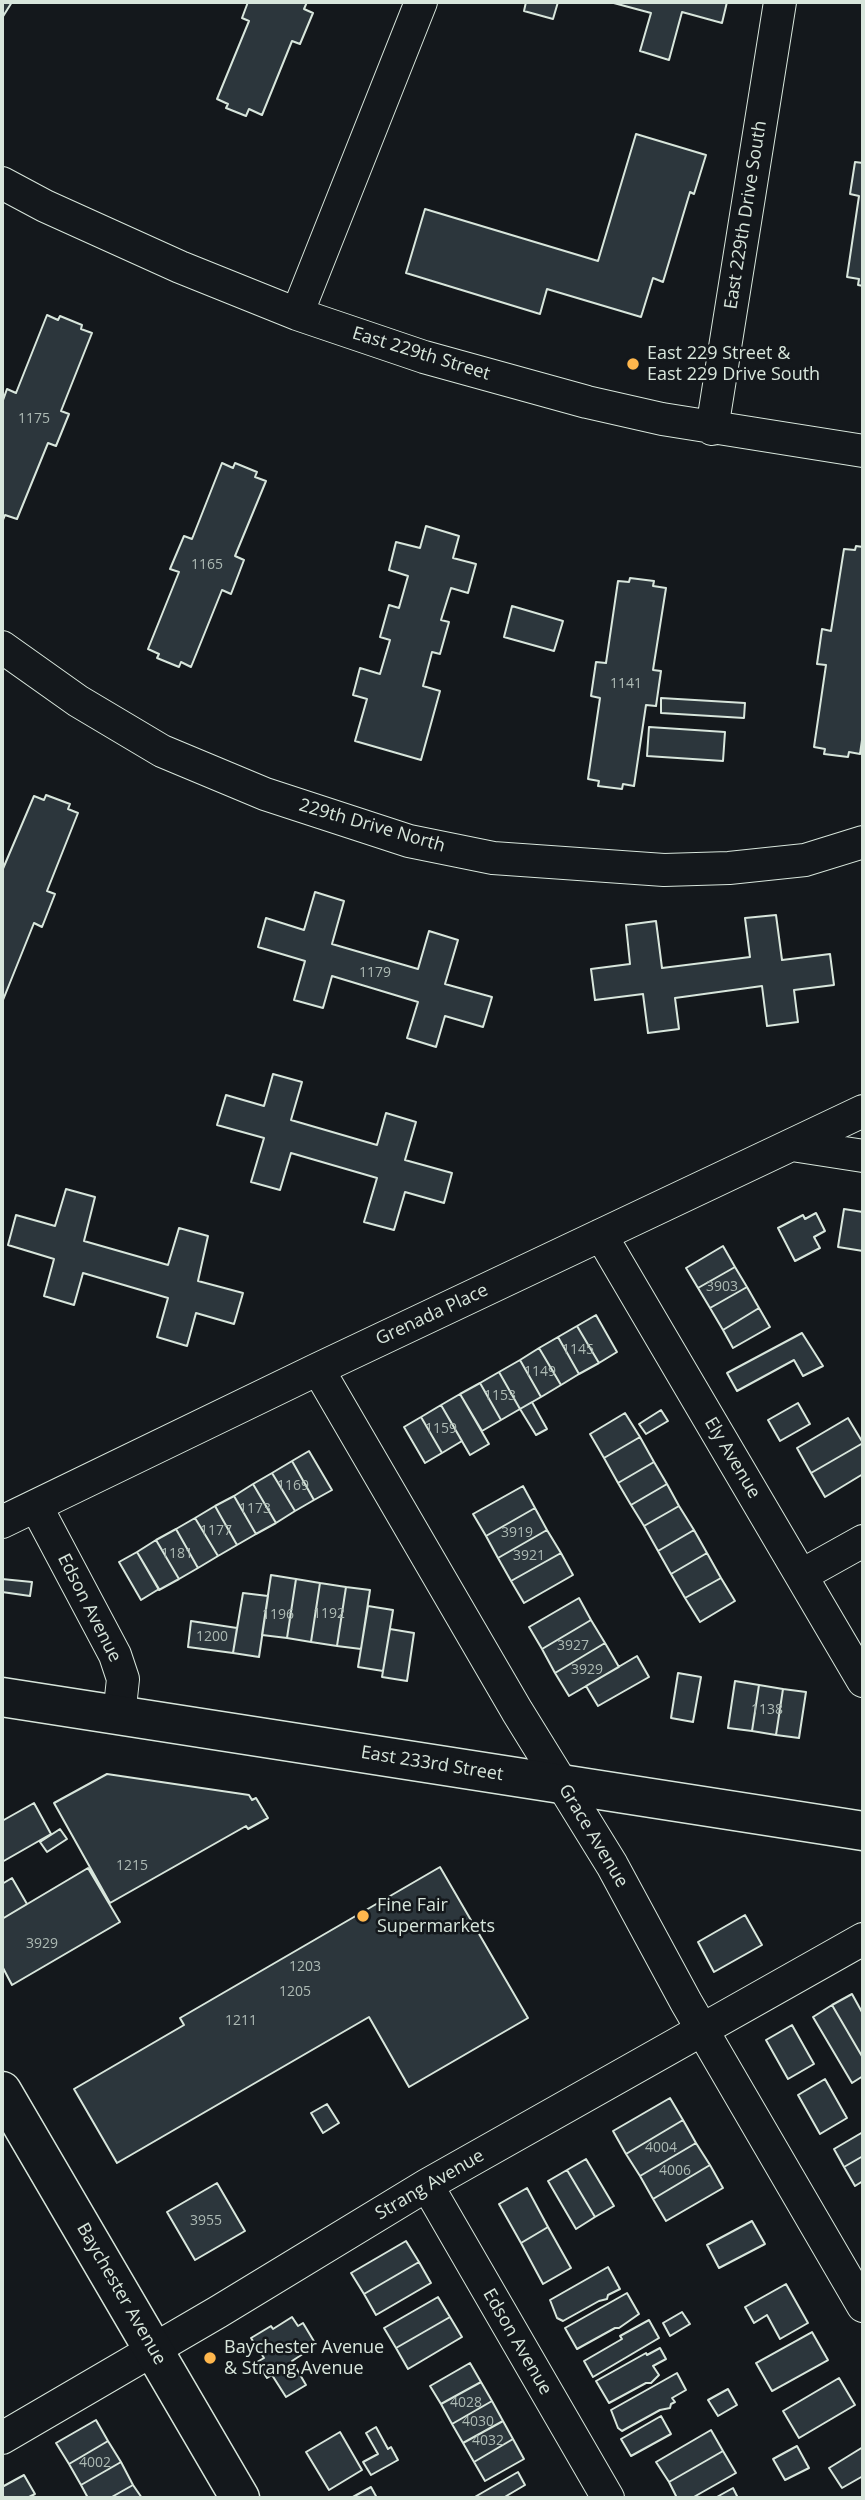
<!DOCTYPE html>
<style>
body{margin:0}
#map{position:relative;width:865px;height:2500px;overflow:hidden;background:#14181c;font-family:"Open Sans",sans-serif}
canvas{display:block}
.frame{position:absolute;inset:0;border:4px solid #d8e6dc;pointer-events:none}
</style>
<div id="map">
<canvas width="865" height="2500"></canvas>
<div class="frame"></div>
</div>
<script>
const ctx = document.querySelector('canvas').getContext('2d');
ctx.lineJoin = 'round';
function fillPath(path, color) { ctx.fillStyle = color; ctx.fill(path, 'evenodd'); }
function stroke(path, color, width, dash) { ctx.strokeStyle = color; ctx.lineWidth = width; ctx.lineCap = dash ? 'butt' : 'round'; ctx.setLineDash(dash || []); ctx.stroke(path); }
function drawText(font, color, halo, rows, align = 'center') {
  ctx.font = font + ' "Open Sans",sans-serif'; ctx.lineWidth = 5; ctx.setLineDash([]); ctx.textBaseline = 'middle'; ctx.strokeStyle = halo; ctx.fillStyle = color; for (const [text, x, y, turn = 0] of rows) {
    ctx.save(); ctx.translate(x, y); ctx.rotate((+turn || 0) * Math.PI / 180); ctx.textAlign = isNaN(turn) ? turn : align; if (halo) ctx.strokeText(text, 0, 0); ctx.fillText(text, 0, 0); ctx.restore();
  }
}
const building = new Path2D(`
 M2 2H12L2 18Z
 M248 2H307L304 9 313 13 300 44 292 41 262 115 249 109 246 116 226 108 228 104 217 99 249 21 242 18Z
 M526 2H558L553 19 524 11Z
 M610 2H727L722 23 682 12 669 60 640 51 651 13Z
 M636 134 706 155 694 194 690 192 663 282 653 278 641 317 547 289 540 314 406 273 425 209 598 261Z
 M855 162 863 163V286L858 285 859 279 847 277 859 196 850 194Z
 M47 315 58 320 60 316 82 325 81 329 92 333 61 411 69 414 56 446 48 443 17 519 5 515 3 520 2 403 7 389 16 393Z
 M222 463 233 468 235 463 257 472 255 477 266 481 235 556 244 560 231 594 222 590 191 667 181 662 179 667 157 658 159 654 148 649 179 572 170 569 184 536 192 539Z
 M426 526 459 536 453 558 476 564 468 593 451 588 441 620 449 622 440 654 432 652 423 686 440 691 421 760 355 741 367 699 353 695 360 668 380 674 390 640 380 637 389 605 399 608 408 576 389 570 396 542 420 548Z
 M856 546 863 547V733L860 754 849 752 848 757 824 754 825 749 814 747 826 665 817 664 822 629 831 631 844 549 855 550Z
 M630 578 654 581 653 586 666 588 653 670 661 671 656 706 646 705 634 786 623 784 622 789 598 786 599 781 588 779 600 698 591 696 596 662 606 663 618 581 629 582Z
 M512 606 563 621 554 651 504 637Z
 M661 698 745 703 744 718 661 713Z
 M649 727 725 732 723 761 647 756Z
 M46 795 70 804 68 809 78 813 47 891 55 894 42 927 34 923 3 1000 2 871 34 796 44 800Z
 M315 892 344 901 332 944 418 969 429 931 458 940 445 984 492 997 483 1027 445 1016 436 1047 407 1038 418 1002 332 976 323 1008 294 1000 305 961 258 947 266 918 304 930Z
 M776 915 782 960 830 954 834 985 794 990 798 1022 767 1026 762 986 675 998 679 1029 648 1033 643 994 595 1000 591 969 630 964 626 925 656 921 662 968 750 957 745 918Z
 M273 1074 302 1082 291 1120 377 1145 386 1113 416 1122 405 1160 452 1173 444 1203 405 1192 394 1230 364 1222 377 1178 291 1153 280 1190 251 1182 264 1138 217 1125 226 1095 264 1106Z
 M66 1189 95 1197 84 1241 168 1265 179 1228 208 1236 198 1281 243 1293 234 1324 196 1313 187 1346 157 1337 168 1298 83 1273 74 1305 44 1296 54 1259 8 1245 16 1215 55 1226Z
 M844 1209 863 1212V1251L838 1247Z
 M816 1213 825 1231 814 1237 820 1248 795 1261 778 1228 803 1215 805 1219Z
 M723 1246 735 1267 698 1288 686 1268Z
 M735 1267 747 1287 710 1308 698 1288Z
 M747 1287 759 1308 723 1330 710 1308Z
 M759 1308 770 1327 733 1348 723 1330Z
 M596 1315 617 1352 599 1363 577 1326Z
 M577 1326 599 1363 579 1374 558 1337Z
 M802 1333 823 1366 803 1376 794 1360 737 1391 727 1373Z
 M558 1337 579 1374 561 1385 539 1348Z
 M539 1348 561 1385 541 1397 520 1360Z
 M520 1360 541 1397 520 1409 499 1372Z
 M499 1372 520 1409 501 1420 480 1383Z
 M480 1383 501 1420 482 1431 460 1394Z
 M460 1394 489 1444 470 1455 441 1405Z
 M532 1402 547 1429 536 1435 520 1409Z
 M798 1403 810 1424 780 1441 768 1420Z
 M441 1405 462 1441 442 1453 421 1417Z
 M661 1410 668 1421 646 1434 639 1424Z
 M625 1413 640 1437 604 1458 590 1434Z
 M421 1417 442 1453 425 1463 404 1427Z
 M848 1418 863 1443 811 1473 797 1448Z
 M640 1437 654 1462 618 1483 604 1458Z
 M863 1443V1474L825 1497 811 1473Z
 M309 1451 332 1490 314 1500 292 1461Z
 M292 1461 314 1500 295 1511 272 1473Z
 M654 1462 667 1484 631 1505 618 1483Z
 M272 1473 295 1511 276 1523 253 1484Z
 M253 1484 276 1523 256 1534 234 1496Z
 M667 1484 679 1506 644 1526 631 1505Z
 M523 1486 535 1508 486 1536 473 1514Z
 M234 1496 256 1534 237 1545 215 1506Z
 M215 1506 237 1545 218 1556 195 1518Z
 M679 1506 694 1530 658 1551 644 1526Z
 M535 1508 547 1530 498 1558 486 1536Z
 M195 1518 218 1556 198 1568 176 1529Z
 M176 1529 198 1568 179 1579 156 1540Z
 M547 1530 561 1553 511 1581 498 1558Z
 M694 1530 707 1553 671 1574 658 1551Z
 M156 1540 179 1579 159 1590 137 1552Z
 M137 1552 159 1589 141 1600 119 1562Z
 M561 1553 573 1575 524 1603 511 1581Z
 M707 1553 721 1578 685 1598 671 1574Z
 M271 1575 296 1579 287 1638 262 1635Z
 M721 1578 735 1601 700 1622 685 1598Z
 M2 1579 32 1582 30 1596 2 1592Z
 M296 1579 320 1583 311 1642 287 1638Z
 M320 1583 346 1587 337 1646 311 1642Z
 M346 1587 370 1590 361 1649 337 1646Z
 M243 1593 268 1596 259 1657 233 1653Z
 M579 1598 591 1620 542 1649 529 1627Z
 M368 1606 393 1610 383 1671 358 1667Z
 M591 1620 605 1643 555 1673 542 1649Z
 M191 1621 237 1628 233 1653 188 1647Z
 M390 1629 414 1633 407 1681 382 1677Z
 M605 1643 619 1667 569 1696 555 1673Z
 M637 1656 649 1677 598 1706 586 1686Z
 M678 1673 701 1677 693 1722 671 1718Z
 M735 1681 759 1685 752 1731 728 1728Z
 M759 1685 783 1689 776 1735 752 1731Z
 M783 1689 806 1692 799 1738 776 1735Z
 M107 1774 249 1795 252 1800 256 1798 268 1818 248 1829 246 1826 110 1903 54 1803Z
 M34 1803 51 1834 2 1862V1821Z
 M60 1829 67 1839 47 1852 40 1842Z
 M440 1867 528 2018 409 2087 369 2017 117 2163 74 2089 184 2025 180 2018Z
 M88 1868 120 1922 12 1985 2 1966V1919Z
 M12 1878 27 1904 2 1919V1884Z
 M745 1915 762 1945 714 1972 698 1942Z
 M852 1994 863 2014V2058L832 2005Z
 M832 2005 863 2058V2076L852 2083 813 2017Z
 M792 2025 814 2064 788 2079 766 2040Z
 M825 2079 847 2118 820 2134 798 2095Z
 M670 2098 683 2120 626 2154 613 2131Z
 M327 2104 339 2123 323 2133 311 2113Z
 M683 2120 696 2143 640 2176 626 2154Z
 M863 2132V2156L844 2167 834 2149Z
 M696 2143 710 2165 653 2199 640 2176Z
 M863 2156V2181L855 2186 844 2167Z
 M586 2159 614 2206 595 2217 567 2170Z
 M710 2165 723 2188 666 2221 653 2199Z
 M567 2170 595 2217 576 2229 548 2181Z
 M217 2183 245 2231 195 2260 167 2212Z
 M527 2188 548 2227 521 2243 499 2204Z
 M752 2221 765 2244 719 2268 707 2245Z
 M548 2227 571 2268 543 2284 521 2243Z
 M406 2241 419 2262 364 2294 351 2273Z
 M419 2262 431 2283 376 2315 364 2294Z
 M608 2267 620 2289 608 2295 607 2299 599 2301 563 2321 557 2318 550 2300Z
 M786 2284 808 2323 780 2339 767 2315 754 2323 745 2307Z
 M627 2293 639 2314 619 2328H615L577 2349 565 2328Z
 M438 2297 450 2317 396 2348 384 2328Z
 M682 2312 690 2324 670 2336 663 2323Z
 M292 2317 298 2326 303 2323 315 2343 308 2347 309 2350 292 2361 306 2385 286 2397 272 2375 267 2378 257 2362 264 2358 251 2338 271 2326 273 2329Z
 M450 2317 462 2337 408 2369 396 2348Z
 M649 2320 659 2338 593 2377 584 2361 622 2339 620 2336Z
 M812 2332 828 2360 772 2391 756 2363Z
 M660 2348 666 2359 653 2366 659 2375 651 2383H646L609 2403 596 2381 646 2353 647 2355Z
 M470 2363 481 2382 441 2404 430 2386Z
 M677 2373 686 2390 672 2398 675 2402 671 2404 670 2408 660 2410 622 2431 618 2428 611 2410Z
 M839 2378 855 2405 799 2438 783 2411Z
 M481 2382 492 2401 452 2424 441 2404Z
 M728 2389 737 2405 718 2416 708 2400Z
 M492 2401 503 2421 463 2443 452 2424Z
 M661 2416 671 2434 631 2456 621 2439Z
 M96 2420 108 2441 69 2464 56 2443Z
 M503 2421 513 2439 474 2462 463 2443Z
 M376 2427 388 2449 391 2447 398 2460 371 2475 363 2462 378 2454 366 2433Z
 M711 2430 723 2451 669 2482 656 2462Z
 M340 2432 362 2470 329 2490 306 2452Z
 M513 2439 524 2459 485 2481 474 2462Z
 M108 2441 121 2462 81 2485 69 2464Z
 M797 2446 809 2468 785 2480 773 2459Z
 M863 2447V2476L842 2488 829 2468Z
 M723 2451 736 2473 692 2498H677L669 2482Z
 M121 2462 133 2485 110 2498H88L81 2485Z
 M518 2472 525 2485 503 2498H473Z
 M24 2475 35 2494 27 2498H2V2487Z
 M133 2485 142 2498H110Z
 M371 2487 377 2498H351Z
 M733 2488 738 2498H715Z`);
fillPath(building, '#2c363c');
stroke(building, '#d8e6dc', 2);
const minor = new Path2D(`
 M2 183 45 206 180 267 297 314 424 357 587 402 662 419 863 451
 M297 314 421 2
 M712 429 780 2
 M2 647 78 701 162 751 265 794 409 841 493 858 664 870 729 868 805 860 863 842
 M792 1145 863 1156
 M601 1235 863 1681
 M318 1369 517 1711 612 1865 686 2002 863 2306
 M36 1506 115 1655 123 1679 119 1716
 M2 1522 318 1369 863 1111
 M802 1575 863 1541
 M427 2185 608 2498
 M2 2438 218 2312 427 2185 863 1939`);
const major = new Path2D(`
 M2 1697 863 1831
 M2 2091 240 2498`);
stroke(minor, '#d8e6dc', 34);
stroke(major, '#d8e6dc', 41);
stroke(minor, '#14181c', 32);
stroke(major, '#14181c', 38);
for (const [x, y, r, color] of [
 [633,364,7,"#ffb74d"],
 [363,1916,7,"#ffb74d"],
 [210,2358,7,"#ffb74d"]
]) { const dot = new Path2D(); dot.arc(x, y, r, 0, 2 * Math.PI); ctx.fillStyle = color; ctx.fill(dot); stroke(dot, '#14181c', 2.5); }
drawText('14px', '#adbab4', null, [
 ["1175",34,419],
 ["1165",207,565],
 ["1141",626,684],
 ["1179",375,973],
 ["3903",722,1287],
 ["1145",578,1350],
 ["1149",540,1372],
 ["1153",500,1396],
 ["1159",441,1429],
 ["1169",293,1486],
 ["1173",255,1509],
 ["1177",216,1531],
 ["3919",517,1533],
 ["1181",177,1554],
 ["3921",529,1556],
 ["1192",329,1614],
 ["1196",278,1615],
 ["1200",212,1637],
 ["3927",573,1646],
 ["3929",587,1670],
 ["1138",767,1710],
 ["1215",132,1866],
 ["3929",42,1944],
 ["1203",305,1967],
 ["1205",295,1992],
 ["1211",241,2021],
 ["4004",661,2148],
 ["4006",675,2171],
 ["3955",206,2221],
 ["4028",466,2403],
 ["4030",478,2422],
 ["4032",488,2441],
 ["4002",95,2463]
]);
drawText('18px', '#d8e6dc', '#14181c', [
 ["East 229th Drive South",746,215,-81],
 ["East 229th Street",421,354,17],
 ["229th Drive North",372,826,16],
 ["Grenada Place",432,1315,-25],
 ["Ely Avenue",732,1458,59],
 ["Edson Avenue",89,1608,63],
 ["East 233rd Street",432,1764,9],
 ["Grace Avenue",593,1836,59],
 ["Strang Avenue",430,2185,-30],
 ["Baychester Avenue",121,2294,60],
 ["Edson Avenue",517,2342,60]
]);
drawText('18px', '#d8e6dc', '#14181c', [
 ["East 229 Street &",647,354],
 ["East 229 Drive South",647,375],
 ["Fine Fair",377,1906],
 ["Supermarkets",377,1927],
 ["Baychester Avenue",224,2348],
 ["& Strang Avenue",224,2369]
], 'left');
</script>
